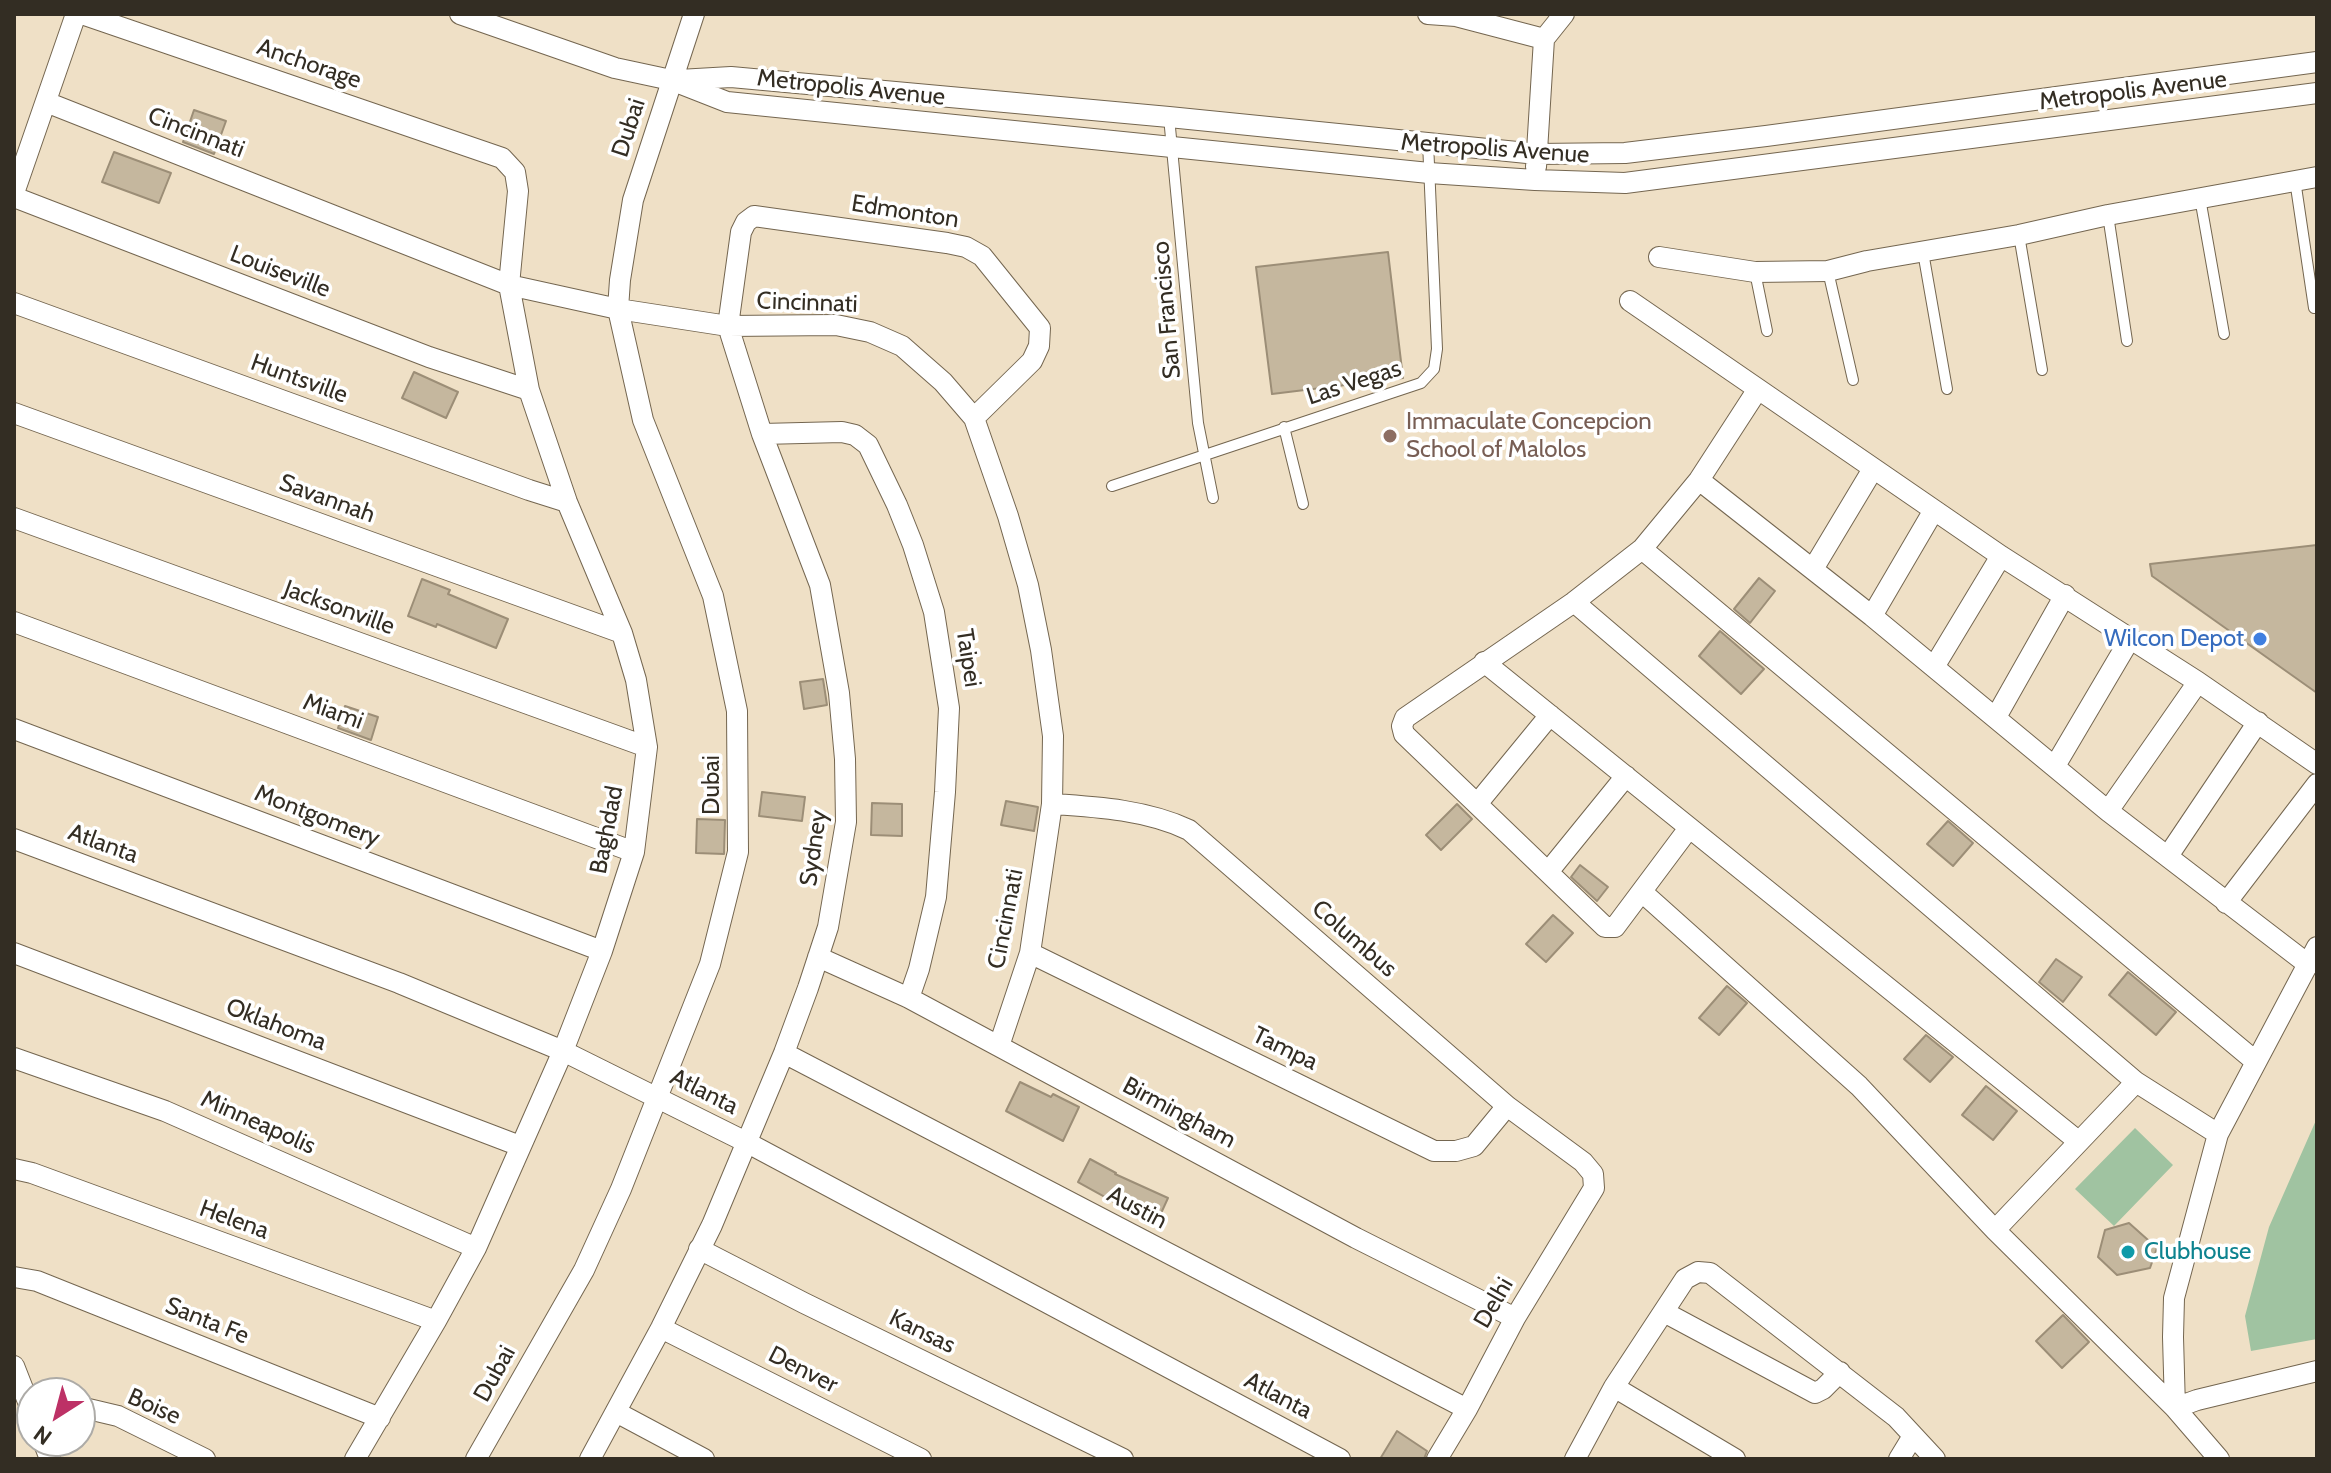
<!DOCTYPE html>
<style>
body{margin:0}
#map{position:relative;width:2331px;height:1473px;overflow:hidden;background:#efe0c6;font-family:Cabin,sans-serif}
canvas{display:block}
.frame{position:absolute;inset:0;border:16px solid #332d23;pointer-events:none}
.north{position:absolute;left:16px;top:1377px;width:80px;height:80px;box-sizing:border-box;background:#fff;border:2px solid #adaba7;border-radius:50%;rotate:216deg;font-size:22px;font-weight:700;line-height:32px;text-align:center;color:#332d23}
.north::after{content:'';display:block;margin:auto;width:28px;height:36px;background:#bd3166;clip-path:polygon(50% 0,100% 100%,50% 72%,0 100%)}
</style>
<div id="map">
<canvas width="2331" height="1473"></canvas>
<div class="frame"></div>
<div class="north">N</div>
</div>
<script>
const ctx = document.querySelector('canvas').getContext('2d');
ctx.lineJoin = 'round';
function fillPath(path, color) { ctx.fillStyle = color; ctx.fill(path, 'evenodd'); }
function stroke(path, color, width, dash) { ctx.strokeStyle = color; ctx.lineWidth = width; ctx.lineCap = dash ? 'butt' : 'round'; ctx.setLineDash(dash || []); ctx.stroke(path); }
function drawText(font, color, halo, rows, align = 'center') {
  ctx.font = font + ' Cabin,sans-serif'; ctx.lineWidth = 7; ctx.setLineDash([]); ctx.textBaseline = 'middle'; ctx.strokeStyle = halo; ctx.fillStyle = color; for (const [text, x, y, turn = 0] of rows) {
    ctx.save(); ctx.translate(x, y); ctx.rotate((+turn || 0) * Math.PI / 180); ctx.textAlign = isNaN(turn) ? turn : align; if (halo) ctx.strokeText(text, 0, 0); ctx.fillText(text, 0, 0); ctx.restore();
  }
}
fillPath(new Path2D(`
 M2317 1118V1339L2251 1351 2245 1316 2269 1227Z
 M2135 1128 2173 1165 2114 1226 2075 1189Z`), '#a0c3a1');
const building = new Path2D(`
 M194 110 226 121 214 154 183 142Z
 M114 152 171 173 159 203 102 182Z
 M1388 252 1403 378 1272 394 1256 267Z
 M414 372 458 392 446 418 402 398Z
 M2317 545V693L2152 576 2150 564Z
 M1759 578 1775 591 1750 623 1734 609Z
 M422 579 450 590 448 594 508 619 496 648 437 624 436 627 408 616Z
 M1720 631 1764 669 1741 694 1699 656Z
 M823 679 827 705 804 709 800 682Z
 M345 706 378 717 371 740 338 728Z
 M762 792 805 797 802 821 759 816Z
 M1006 801 1038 807 1034 831 1001 825Z
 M872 803 902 804V836L871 835Z
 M1457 804 1472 819 1441 850 1426 835Z
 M697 819 725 820 724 854 696 853Z
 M1948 821 1973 843 1953 866 1927 844Z
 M1580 865 1608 887 1597 901 1571 877Z
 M1553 915 1573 933 1546 962 1526 944Z
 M2056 959 2082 977 2063 1002 2039 982Z
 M2128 972 2176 1012 2156 1035 2109 995Z
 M1727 986 1747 1003 1719 1035 1699 1018Z
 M1926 1035 1953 1057 1930 1082 1904 1059Z
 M1020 1082 1051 1097 1053 1094 1079 1107 1063 1141 1006 1111Z
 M1986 1086 2017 1111 1993 1140 1962 1115Z
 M1090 1159 1116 1173 1115 1174 1168 1198 1157 1222 1125 1208 1078 1182Z
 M2129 1223 2157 1248 2150 1268 2117 1275 2098 1257 2105 1230Z
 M2063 1315 2089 1342 2062 1368 2036 1341Z
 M1397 1431 1427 1451 1424 1459H1380Z`);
fillPath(building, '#c5b79e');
stroke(building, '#9c8e77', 2);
const lane = new Path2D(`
 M1169 117 1198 423 1213 498
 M2295 180 2314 308
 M2200 198 2224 334
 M2108 215 2127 341
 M2019 235 2042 370
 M1923 252 1947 389
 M1828 271 1853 380
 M1755 272 1767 331
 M1284 427 1303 504
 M1112 486 1421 383 1434 369 1437 349 1428 142`);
const street = new Path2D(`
 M82 14 502 158 515 172 518 191 509 285 529 390 567 502 622 633 636 680 647 747 634 852 602 951 563 1051 476 1248 436 1321 355 1459
 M460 14 615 68 671 80 727 102 1429 173 1535 180 1625 183 2317 93
 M1428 14 1456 16 1544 39
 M1544 39 1564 14
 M679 80 731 77 1169 117 1537 154 1625 153 1766 136 2317 62
 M46 102 509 285 618 309 728 326 836 325 870 332 902 346 943 382 974 418 1008 516 1028 585 1041 650 1053 736 1052 804 1030 953 999 1046
 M1536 167 1544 39
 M14 193 76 14
 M14 197 429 357 529 390
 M1659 257 1755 272 1828 271 1867 261 2019 235 2108 215 2317 177
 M1630 301 2001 556 2198 682 2317 764
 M14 303 529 490 567 502
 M14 413 622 633
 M762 434 842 432 855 435 868 445 897 505 913 545 934 612 949 708 945 792 936 897 919 969 909 998
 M1699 480 1872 616 2108 811 2309 965
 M14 518 647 747
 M1642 549 2255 1061
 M1813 569 1873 469
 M1574 602 2136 1082 2218 1134
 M1872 616 1934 510
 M14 622 634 852
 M1484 662 2078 1141
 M1934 667 2001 556
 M1996 717 2065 595
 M14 729 602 951
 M2055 766 2130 639
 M1052 804C1098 807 1147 810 1189 830L1507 1106 1583 1162 1593 1174 1594 1188 1515 1318 1467 1409 1437 1459
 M1477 804 1550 715
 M2108 811 2198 682
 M1689 828 1615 927H1605L1404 734 1402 726 1405 718 1574 602 1642 549 1699 480 1758 389
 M14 839 399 983 563 1051 746 1142 1340 1459
 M2168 856 2258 722
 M1548 872 1626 776
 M1642 892 1859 1086 1995 1230 2175 1408 2219 1459
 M2226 903 2317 784
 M14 953 520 1146
 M1030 953 1434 1151H1456L1474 1146 1507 1106
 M818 957 909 998 1356 1238 1515 1318
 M784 1053 1467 1409
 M14 1058 165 1111 476 1248
 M14 1169 32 1173 436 1321
 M1995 1230 2136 1082
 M699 1249 804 1303 1123 1459
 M14 1277 37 1281 380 1418
 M1664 1312 1815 1393 1823 1389 1840 1372
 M661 1328 921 1459
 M14 1366 32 1412
 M1614 1387 1735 1459
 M80 1407 118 1416 205 1459
 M2175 1408 2173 1337 2174 1298 2218 1134 2317 947
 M2175 1408 2197 1400 2317 1371
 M616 1412 704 1459
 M43 1441 50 1459
 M476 1459 584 1270 621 1189 710 964 738 852 737 711 713 596 643 420 618 309 620 280 633 200 694 14
 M590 1459 661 1328 712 1225 784 1053 808 988 828 927 846 822 845 759 839 693 820 585 762 434 728 326 741 232 746 222 754 216 947 243 966 247 982 256 1040 328 1039 346 1032 361 974 418
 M1575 1459 1614 1387 1685 1279 1698 1272 1710 1273 1896 1417 1935 1459
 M1899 1459 1913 1436`);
stroke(lane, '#746650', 12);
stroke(street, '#746650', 22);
stroke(lane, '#fff', 10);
stroke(street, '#fff', 20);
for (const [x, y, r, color] of [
 [1390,436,8,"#8d6e63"],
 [2260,639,8,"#3f7fe0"],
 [2128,1252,8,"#0f9aa8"]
]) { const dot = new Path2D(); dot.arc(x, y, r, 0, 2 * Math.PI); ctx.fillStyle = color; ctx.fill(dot); stroke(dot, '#fff', 3); }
drawText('24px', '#332d23', '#fff', [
 ["Anchorage",309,64,19],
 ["Metropolis Avenue",851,88,6],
 ["Metropolis Avenue",2133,91,-7],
 ["Dubai",629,128,-72],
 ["Cincinnati",196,133,21],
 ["Metropolis Avenue",1495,149,4],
 ["Edmonton",905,212,9],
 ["Louiseville",280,272,21],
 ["Cincinnati",807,303,2],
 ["San Francisco",1167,310,-95],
 ["Huntsville",299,379,20],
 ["Las Vegas",1354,383,-18],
 ["Savannah",327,499,20],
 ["Jacksonville",339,608,20],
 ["Taipei",968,658,81],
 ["Miami",333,712,20],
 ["Dubai",712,785,-90],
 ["Montgomery",317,816,21],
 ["Baghdad",607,830,-79],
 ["Atlanta",103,844,20],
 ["Sydney",814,848,-82],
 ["Cincinnati",1006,919,-79],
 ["Columbus",1354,939,41],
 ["Oklahoma",276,1025,21],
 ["Tampa",1285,1049,26],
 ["Atlanta",704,1092,27],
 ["Birmingham",1179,1113,28],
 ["Minneapolis",258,1123,24],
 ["Austin",1137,1208,28],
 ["Helena",234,1220,20],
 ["Delhi",1494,1303,-60],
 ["Santa Fe",207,1321,22],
 ["Kansas",922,1332,26],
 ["Denver",803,1370,27],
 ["Dubai",495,1374,-61],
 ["Atlanta",1278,1396,28],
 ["Boise",154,1407,24]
]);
drawText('24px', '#785e54', '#fff', [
 ["Immaculate Concepcion",1406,422],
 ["School of Malolos",1406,450]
], 'left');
drawText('24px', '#366cbe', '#fff', [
 ["Wilcon Depot",2244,639]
], 'right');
drawText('24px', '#0d838f', '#fff', [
 ["Clubhouse",2144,1252]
], 'left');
</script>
